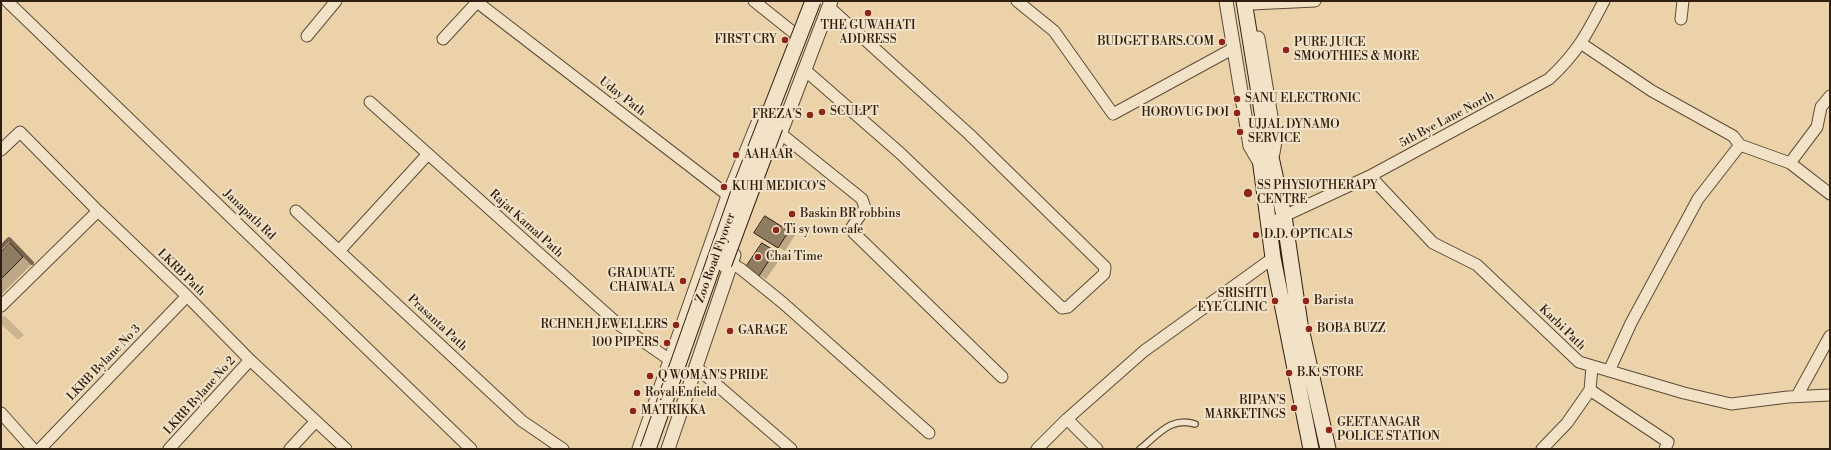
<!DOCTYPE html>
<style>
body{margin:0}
#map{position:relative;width:1831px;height:450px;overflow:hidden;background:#ebd2a9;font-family:"Libre Bodoni",serif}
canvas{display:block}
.frame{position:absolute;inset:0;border:2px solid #2e1f10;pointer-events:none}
</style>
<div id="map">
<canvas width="1831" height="450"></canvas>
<div class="frame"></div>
</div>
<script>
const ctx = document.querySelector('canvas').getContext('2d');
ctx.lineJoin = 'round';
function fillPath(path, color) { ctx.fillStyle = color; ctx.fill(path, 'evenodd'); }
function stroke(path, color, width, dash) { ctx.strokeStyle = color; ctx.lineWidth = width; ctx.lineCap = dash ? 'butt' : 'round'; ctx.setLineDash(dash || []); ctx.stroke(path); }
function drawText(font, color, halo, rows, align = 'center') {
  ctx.font = font + ' "Libre Bodoni",serif'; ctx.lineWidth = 4; ctx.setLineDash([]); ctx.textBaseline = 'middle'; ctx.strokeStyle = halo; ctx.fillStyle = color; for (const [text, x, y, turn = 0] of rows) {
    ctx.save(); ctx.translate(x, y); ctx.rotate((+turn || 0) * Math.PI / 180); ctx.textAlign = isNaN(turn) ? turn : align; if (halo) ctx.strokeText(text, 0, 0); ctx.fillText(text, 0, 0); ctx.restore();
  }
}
fillPath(new Path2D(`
 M4 315 24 335 18 340 1 324V318Z`), '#cbb48f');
fillPath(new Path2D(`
 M772 221 795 235 785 251 755 233Z
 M10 245 20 250 33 263 1 295V253Z
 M769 248 782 256 766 279 747 267Z`), '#0003');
stroke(new Path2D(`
 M1 247 9 239 32 263`), '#79664d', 4);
const building = new Path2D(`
 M765 216 789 231 778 248 754 233Z
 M10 243 23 257 1 279V252Z
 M762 243 775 251 759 276 746 267Z`);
fillPath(building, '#907c60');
stroke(building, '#2e1f10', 1);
const service = new Path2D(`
 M1140 449C1158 435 1171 416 1195 424`);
const minor = new Path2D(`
 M7 1 471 449
 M754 1 794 33
 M1017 1 1054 31 1113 114 1234 48
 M477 2 734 200
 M1252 4 1315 1
 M1681 19 1683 1
 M307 36 336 1
 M443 39 478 1
 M1582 44 1652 91 1733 136 1740 145 1698 199 1631 323 1609 371
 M805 70 900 153 1062 308 1068 307 1104 274 1105 267 969 134 829 7
 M370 102 618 324 670 360
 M780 133 862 199 865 208 852 227 854 233 1002 377
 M1740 145 1790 163 1817 127 1821 107 1830 96
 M1 150 20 132 98 211 187 296 250 360 346 449
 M1790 163 1830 194
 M1370 176 1433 243 1477 265 1579 362 1684 393 1731 404 1788 397 1830 395
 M296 211 522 421 563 449
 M1269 225 1284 216 1370 176 1549 79C1577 53 1587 34 1604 1
 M339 251 428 154
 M731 263 741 269 783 303 929 433
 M1 306 98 211
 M696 367 791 449
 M1590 390 1668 442 1665 449
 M1797 396 1830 336
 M1 413 33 449
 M1067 419 1097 449
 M40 449 187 296
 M169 449 250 360
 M290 449 315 422
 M1037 449 1067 419 1144 351 1273 258
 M1542 449 1567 423 1590 390 1592 367`);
const tertiary = new Path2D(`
 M1226 1 1250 146 1260 163
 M1258 38 1275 141 1273 153
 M776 145 831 1
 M639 449 728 196 762 113
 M668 449 734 255`);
const secondary = new Path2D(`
 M1244 1 1265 130 1284 216 1300 324 1328 449
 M1258 143 1273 258 1311 449`);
stroke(service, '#5d4c36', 8);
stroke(minor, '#5d4c36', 13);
stroke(tertiary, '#5d4c36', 15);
stroke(secondary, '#2e1f10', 17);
stroke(service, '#f2e2c7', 5.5);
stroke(minor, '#f2e2c7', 11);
stroke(tertiary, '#f2e2c7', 13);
stroke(secondary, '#f2e2c7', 15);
const secondaryBridge = new Path2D(`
 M724 264 775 127
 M648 449 741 186 813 1`);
stroke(secondaryBridge, '#2e1f10', 17, []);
stroke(secondaryBridge, '#f2e2c7', 15);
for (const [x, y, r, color] of [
 [868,13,4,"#8f2418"],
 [785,40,4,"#8f2418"],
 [1222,42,4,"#8f2418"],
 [1286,50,4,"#8f2418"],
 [1237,99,4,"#8f2418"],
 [822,112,4,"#8f2418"],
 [1237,113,4,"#8f2418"],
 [810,115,4,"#8f2418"],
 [1240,132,4,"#8f2418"],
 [736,155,4,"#8f2418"],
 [724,187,4,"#8f2418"],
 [1248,193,5,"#8f2418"],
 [792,214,4,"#8f2418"],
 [776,230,4,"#8f2418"],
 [1256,235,4,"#8f2418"],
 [758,257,4,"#8f2418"],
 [683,281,4,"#8f2418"],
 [1275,301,4,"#8f2418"],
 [1306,301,4,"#8f2418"],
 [676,325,4,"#8f2418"],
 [1309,329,4,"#8f2418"],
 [730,331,4,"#8f2418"],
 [667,343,4,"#8f2418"],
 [1289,373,4,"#8f2418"],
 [650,376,4,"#8f2418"],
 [637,393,4,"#8f2418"],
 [1294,408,4,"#8f2418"],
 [633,411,4,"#8f2418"],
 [1329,430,4,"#8f2418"]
]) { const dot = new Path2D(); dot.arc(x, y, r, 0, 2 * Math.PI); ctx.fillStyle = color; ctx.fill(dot); stroke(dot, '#f2e2c7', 1.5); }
drawText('12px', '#2e1f10', '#f2e2c7', [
 ["THE GUWAHATI",868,26,"center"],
 ["ADDRESS",868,40,"center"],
 ["FIRST CRY",777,40,"right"],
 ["BUDGET BARS.COM",1214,42,"right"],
 ["PURE JUICE",1294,43],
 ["SMOOTHIES & MORE",1294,57],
 ["SANU ELECTRONIC",1245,99],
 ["SCULPT",830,112],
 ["HOROVUG DOI",1229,113,"right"],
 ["FREZA'S",802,115,"right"],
 ["UJJAL DYNAMO",1248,125],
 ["SERVICE",1248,139],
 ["AAHAAR",744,155],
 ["SS PHYSIOTHERAPY",1257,186],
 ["CENTRE",1257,200],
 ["KUHI MEDICO'S",732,187],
 ["Baskin BR robbins",800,214],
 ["Ti sy town cafe",784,230],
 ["D.D. OPTICALS",1264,235],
 ["Chai Time",766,257],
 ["GRADUATE",675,274,"right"],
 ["CHAIWALA",675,288,"right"],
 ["SRISHTI",1267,294,"right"],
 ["EYE CLINIC",1267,308,"right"],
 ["Barista",1314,301],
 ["RCHNEH JEWELLERS",668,325,"right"],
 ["BOBA BUZZ",1317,329],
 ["GARAGE",738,331],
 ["100 PIPERS",659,343,"right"],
 ["B.K. STORE",1297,373],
 ["Q WOMAN'S PRIDE",658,376],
 ["Royal Enfield",645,393],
 ["BIPAN'S",1286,401,"right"],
 ["MARKETINGS",1286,415,"right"],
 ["MATRIKKA",641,411],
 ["GEETANAGAR",1337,423],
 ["POLICE STATION",1337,437]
], 'left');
drawText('12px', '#2e1f10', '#f2e2c7', [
 ["Uday Path",622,97,38],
 ["5th Bye Lane North",1447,120,-28],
 ["Janapath Rd",249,215,44],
 ["Rajat Kamal Path",526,224,42],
 ["Zoo Road Flyover",716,258,-70],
 ["LKRB Path",181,273,44],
 ["Prasanta Path",437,323,43],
 ["Karbi Path",1562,328,44],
 ["LKRB Bylane No 3",104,363,-46],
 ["LKRB Bylane No 2",200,396,-48]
]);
</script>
